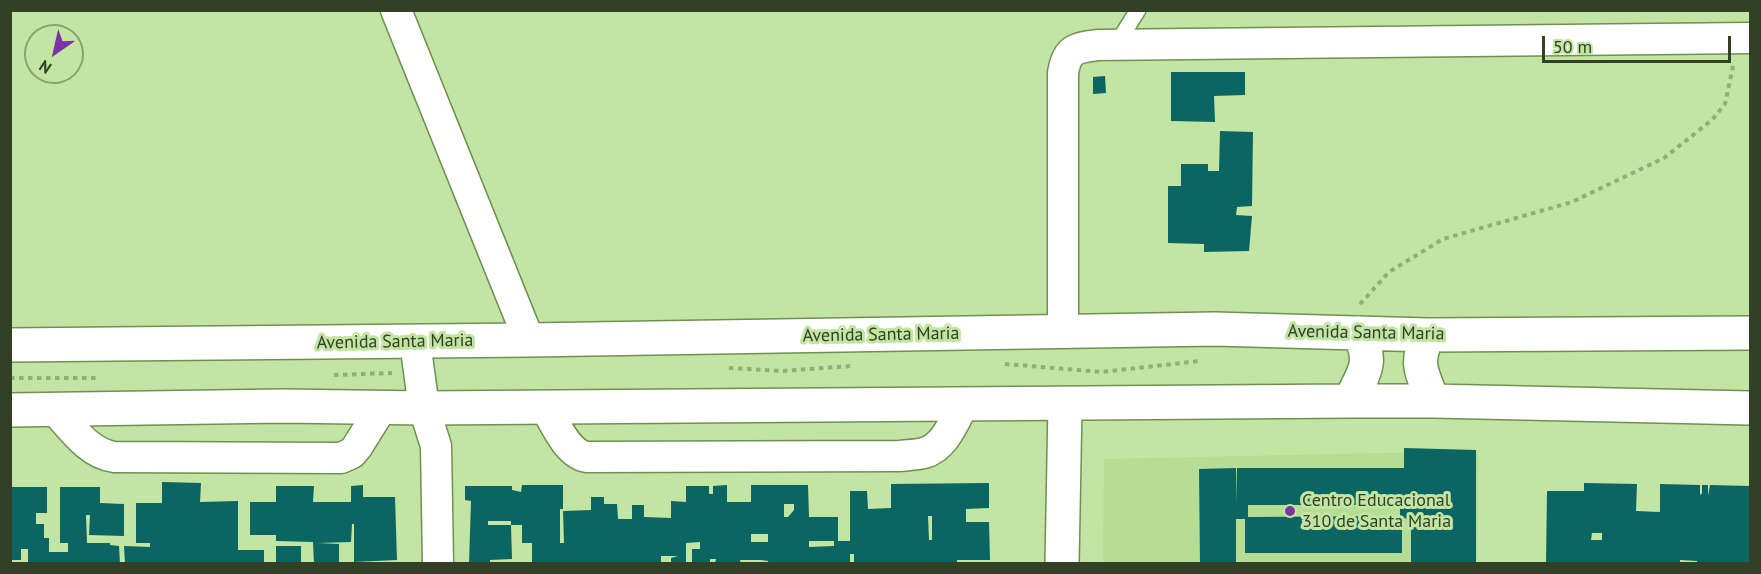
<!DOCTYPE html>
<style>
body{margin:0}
#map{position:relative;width:1761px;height:574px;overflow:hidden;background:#c2e5a3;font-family:"PT Sans",sans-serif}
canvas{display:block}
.frame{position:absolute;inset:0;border:12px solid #324026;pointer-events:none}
.north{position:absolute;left:24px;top:24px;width:60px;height:60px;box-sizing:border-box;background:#c2e5a3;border:2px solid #88a371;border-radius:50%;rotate:214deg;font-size:16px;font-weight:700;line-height:24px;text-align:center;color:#324026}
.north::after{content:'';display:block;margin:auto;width:21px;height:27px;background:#7d34a6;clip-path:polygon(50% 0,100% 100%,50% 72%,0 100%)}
.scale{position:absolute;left:1542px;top:36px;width:189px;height:27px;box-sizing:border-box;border:3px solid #324026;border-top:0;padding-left:8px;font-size:18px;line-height:21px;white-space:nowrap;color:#324026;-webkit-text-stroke:4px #c2e5a3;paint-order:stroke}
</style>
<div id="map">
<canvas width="1761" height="574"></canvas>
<div class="frame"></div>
<div class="north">N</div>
<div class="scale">50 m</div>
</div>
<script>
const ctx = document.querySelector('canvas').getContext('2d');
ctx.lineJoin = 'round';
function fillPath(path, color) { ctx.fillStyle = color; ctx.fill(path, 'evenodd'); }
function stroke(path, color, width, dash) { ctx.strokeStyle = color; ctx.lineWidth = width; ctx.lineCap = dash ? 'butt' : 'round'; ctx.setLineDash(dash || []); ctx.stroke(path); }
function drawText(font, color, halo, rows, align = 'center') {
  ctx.font = font + ' "PT Sans",sans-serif'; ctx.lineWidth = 6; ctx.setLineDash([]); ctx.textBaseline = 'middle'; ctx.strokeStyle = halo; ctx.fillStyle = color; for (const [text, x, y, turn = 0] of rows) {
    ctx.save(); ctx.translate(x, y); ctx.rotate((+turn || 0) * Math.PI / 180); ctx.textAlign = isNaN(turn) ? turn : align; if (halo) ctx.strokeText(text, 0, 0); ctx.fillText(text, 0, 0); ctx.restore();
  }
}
fillPath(new Path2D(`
 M1478 451 1477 563 1103 564 1104 459Z`), '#b6dd93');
fillPath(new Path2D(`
 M1171 72H1245V95L1214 96 1215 122 1171 121Z
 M1105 76 1106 93 1093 94V77Z
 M1220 131 1253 132 1252 206 1237 207 1236 215 1252 216 1249 251 1204 252V244L1168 243V186H1181V164H1208V171H1219Z
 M1404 448 1476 450V564H1411V519L1402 518V553H1245V519H1236V564H1200L1199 469 1236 468 1237 503V468H1404ZM1248 505H1400V516L1248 517Z
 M162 482 201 483 200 502 238 501V550H264V564H125L124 546 150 547V543H136V503H162Z
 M989 483V508L966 509V522H989L990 560H957V564H854V554H850V564H769L768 561 761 560H740L741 564H715L716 559H710V564H692V549H700V542L686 543V564H671V558L678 556H661V564H632V562H623V564H532V543H522V525H511V521H488V525H511L512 559 490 560V564H469L471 501 465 500V486H512V490L521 492 522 485H563V509H560V543H564L563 511 591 510V497H604V504H617L618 519H632V505H644V517L671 518V501L686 502V486H709V494H713V486L727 485V502H751V485H808L809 517H838V541H850V491H867L868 509 891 508V484ZM784 504H794V510L788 517H784ZM928 516H932V540H929ZM751 534H768V542H751ZM809 541H834V546L809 547Z
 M1584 483 1637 484 1636 511 1660 512V484L1700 485V495L1702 493V485H1708V496L1710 485 1750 486V564H1697V561L1680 560V564H1546L1547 491H1584ZM1592 533H1602V540H1591Z
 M363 485V497H395L397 560 354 562V524H352L351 542 318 543 339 544V564H314L313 542 276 541V535H250V502H276V486H314L313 502H351V486Z
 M10 487H47V513H36V524H44V538H49V552H68V543H60V487H100V503L124 504V536L89 535 90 515H86L87 543H110V545L119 546 120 564H86V562L28 564V549H21V560H10Z
 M276 546H301V564H276Z`), '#0b6562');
const service = new Path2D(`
 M1116 45 1138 10`);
const minor = new Path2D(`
 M396 10 529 340
 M1063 332V73C1067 49 1075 48 1097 45L1750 38
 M415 342 424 408 436 446 438 564
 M545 407C555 423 567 454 587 457L899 456C907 455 916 455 924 453 944 448 954 422 963 405
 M55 410C72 428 88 453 114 457L341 458 352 453 357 447 382 407`);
const tertiary = new Path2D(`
 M1062 564 1065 405`);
const secondary = new Path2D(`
 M1428 335C1414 364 1422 373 1433 401
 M10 345 529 340 1215 329 1428 335 1750 333
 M1350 401C1364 372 1374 364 1359 333
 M10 410 283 406 424 408 1350 401H1433L1750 408`);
stroke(service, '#709052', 18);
stroke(minor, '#709052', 33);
stroke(tertiary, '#709052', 36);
stroke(secondary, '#709052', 36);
stroke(new Path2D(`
 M1360 304 1389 272 1443 239 1572 202 1664 158 1712 120 1725 104 1733 66
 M1005 364 1102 372 1200 361
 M729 368 782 371 851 366
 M334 375 392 373
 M10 378H97`), '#91ad79', 4, [4.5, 4.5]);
stroke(service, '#fff', 15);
stroke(minor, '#fff', 30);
stroke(tertiary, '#fff', 33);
stroke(secondary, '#fff', 33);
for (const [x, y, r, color] of [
 [1290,511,6,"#7d34a6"]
]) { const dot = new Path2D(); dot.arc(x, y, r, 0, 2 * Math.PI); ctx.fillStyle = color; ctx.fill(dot); stroke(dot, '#c2e5a3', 2); }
drawText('18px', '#324026', '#c2e5a3', [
 ["Avenida Santa Maria",1366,333,1],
 ["Avenida Santa Maria",881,335,-1],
 ["Avenida Santa Maria",395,342,-1]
]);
drawText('18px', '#324026', '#c2e5a3', [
 ["Centro Educacional",1302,501],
 ["310 de Santa Maria",1302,522]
], 'left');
</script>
